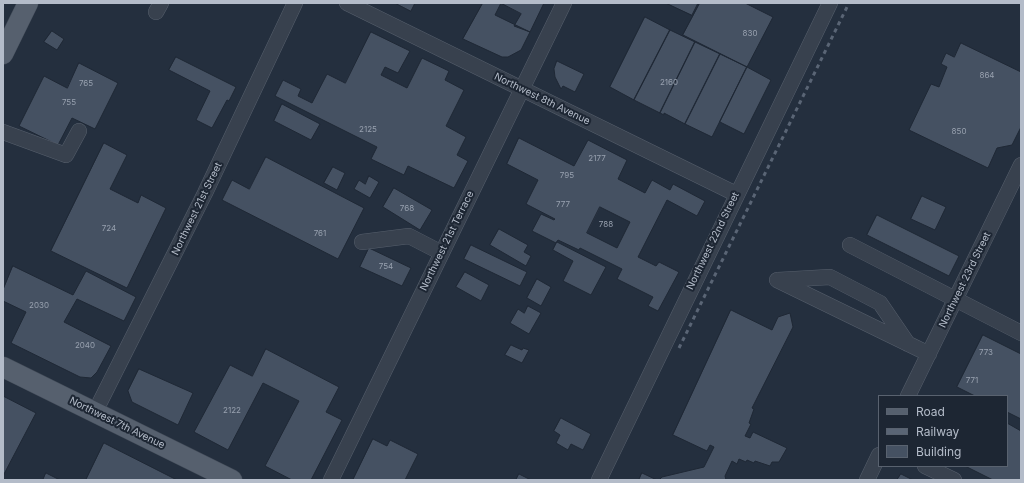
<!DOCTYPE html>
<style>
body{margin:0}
#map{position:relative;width:1024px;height:483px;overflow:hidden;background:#242f3e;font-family:Inter,sans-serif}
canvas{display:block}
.frame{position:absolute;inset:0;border:4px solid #b4bcc9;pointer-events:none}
.legend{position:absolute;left:878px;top:395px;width:130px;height:72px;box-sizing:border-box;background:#1d2633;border:1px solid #59626f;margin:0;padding:5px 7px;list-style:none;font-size:12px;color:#b4bcc9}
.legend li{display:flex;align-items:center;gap:8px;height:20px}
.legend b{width:20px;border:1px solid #59626f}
</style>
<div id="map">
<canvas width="1024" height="483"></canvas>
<div class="frame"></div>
<ul class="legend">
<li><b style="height:5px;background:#56606e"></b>Road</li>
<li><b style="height:5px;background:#5a6575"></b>Railway</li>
<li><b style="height:11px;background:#455162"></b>Building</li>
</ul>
</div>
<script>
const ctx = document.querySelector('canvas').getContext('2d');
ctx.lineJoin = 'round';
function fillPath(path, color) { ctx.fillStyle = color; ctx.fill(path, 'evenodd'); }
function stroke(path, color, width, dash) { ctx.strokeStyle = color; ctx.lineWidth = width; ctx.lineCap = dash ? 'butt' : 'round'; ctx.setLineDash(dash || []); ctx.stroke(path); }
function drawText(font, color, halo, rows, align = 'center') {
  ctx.font = font + ' Inter,sans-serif'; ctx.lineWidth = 4; ctx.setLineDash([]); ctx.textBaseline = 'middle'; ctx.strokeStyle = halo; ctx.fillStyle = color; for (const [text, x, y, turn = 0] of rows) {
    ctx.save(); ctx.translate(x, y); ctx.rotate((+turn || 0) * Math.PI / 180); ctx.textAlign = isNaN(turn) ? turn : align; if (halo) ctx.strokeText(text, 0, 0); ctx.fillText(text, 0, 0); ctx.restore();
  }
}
const building = new Path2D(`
 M395 3H415L411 11Z
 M483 3H501L495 15 530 32 521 50 508 57H502L463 39Z
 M501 3H544L530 32 514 26 521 14Z
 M666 3H698L692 15Z
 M700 3H745L773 17 747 67 683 35Z
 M645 17 670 30 634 100 610 87Z
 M670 30 695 42 660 113 634 100Z
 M52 31 64 39 57 50 44 42Z
 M371 32 410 51 398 73 385 67 381 75 407 88 422 58 449 71 445 80 464 90 446 126 466 137 457 155 468 161 454 188 408 166 404 175 371 159 377 147 275 96 283 80 301 89 298 96 312 103 327 74 345 83Z
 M695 42 720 54 685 124 664 113V115L660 113Z
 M961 43 1021 72V127L1012 145 997 148 988 168 909 130 931 84 939 87 947 67 941 64 946 53 954 57Z
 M720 54 747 67 712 137 685 124Z
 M176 57 236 87 229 101 227 100 212 128 196 120 210 91 169 70Z
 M557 61 584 74 575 92 563 86 561 89 555 77 554 69Z
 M79 63 118 83 95 129 72 118 58 145 19 126 44 76 67 88Z
 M747 67 771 80 744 134 720 122Z
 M282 104 320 124 311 140 274 121Z
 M519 138 574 166 588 140 627 160 618 179 645 193 652 180 670 190 673 184 705 201 697 216 667 200 638 257 656 266 659 262 679 272 658 311 648 306 653 297 617 279 622 269 580 248 579 250 558 240 556 243 532 231 541 214 554 220 555 219 526 204 538 180 507 164ZM600 207 630 222 617 248 587 233Z
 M104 143 127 155 110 189 138 203 141 195 166 208 127 288 51 251Z
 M266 157 364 208 338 259 222 200 232 180 249 189Z
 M333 167 345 173 337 190 324 183Z
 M369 176 379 182 370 198 354 189 359 180 365 184Z
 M394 188 432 210 420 230 383 207Z
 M922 196 946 207 935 230 911 219Z
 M877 215 959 256 949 276 867 235Z
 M499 229 528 245 524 252 531 256 526 266 490 245Z
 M557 242 606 267 591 295 563 281 573 261 553 250Z
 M471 245 527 272 520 286 464 259Z
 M369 248 411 268 402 286 360 267Z
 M13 266 73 295 86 271 136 297 124 321 77 299 64 322 111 346 97 372 91 378 80 377 11 343 26 312 3 301V290Z
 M465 272 489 285 481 301 456 287Z
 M537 279 551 287 541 306 527 298Z
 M528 306 541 313 529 334 510 323 518 309 524 313Z
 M731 310 772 330 778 317 790 313 793 327 752 408 754 409 749 423 751 424 745 436 750 438 753 432 787 448 779 462H772L770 466 755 461 754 463 747 460 746 462 739 459 737 464 732 461 725 476 726 480H659L662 477 704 467 714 447 710 445 707 451 673 435Z
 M983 335 1021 354V419L1007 412V396H975L957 387Z
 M511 345 522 350 523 348 529 350 522 363 505 355Z
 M266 349 339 387 326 412 342 420 311 480H292L265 466 299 401 263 383 228 450 194 432 230 365 252 376Z
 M139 369 193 393 178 425 132 402 128 391Z
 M3 396 36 413 3 476Z
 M561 418 591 434 583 450 571 444 568 450 556 443 560 435 554 431Z
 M1007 423 1021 431V480H993L965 466H1007Z
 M373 439 387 446 390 440 418 454 405 480H353Z
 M104 443 177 480H86Z
 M46 473 60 480H43Z
 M642 473 657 480H639Z
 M519 474 531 480H516Z
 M901 474 913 480H897Z`);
fillPath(building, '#455162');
stroke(building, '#1f2835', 1);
const minor = new Path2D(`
 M347 3 736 194
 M156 12 161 3
 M3 132 66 155 79 131
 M362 242 409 236 442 253
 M850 245 1021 333
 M777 280 929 354
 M778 280 830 277 880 303 908 344
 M908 396 1021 165
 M95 412 205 193 295 3
 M925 466 954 480
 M331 480 564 3
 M599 480 830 3
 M867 480 879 455`);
const major = new Path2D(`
 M3 54 28 3
 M3 367 232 480`);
stroke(minor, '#565f6c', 16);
stroke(major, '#414a57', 21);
stroke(minor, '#38414e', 15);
stroke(major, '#56606e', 20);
stroke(new Path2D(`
 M679 348 849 3`), '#5a6575', 3, [4, 4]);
drawText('8px', '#98a1af', null, [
 ["830",750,34],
 ["864",987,76],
 ["2160",669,83],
 ["765",86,84],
 ["755",69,103],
 ["2125",368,130],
 ["850",959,132],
 ["2177",597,159],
 ["795",567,176],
 ["777",563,205],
 ["768",407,209],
 ["788",606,225],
 ["724",109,229],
 ["761",320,234],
 ["754",386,267],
 ["2030",39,306],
 ["2040",85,346],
 ["773",986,353],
 ["771",972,381],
 ["2122",232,411]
]);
drawText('10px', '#b4bcc9', '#1d2633', [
 ["Northwest 8th Avenue",542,99,26],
 ["Northwest 21st Street",197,209,-64],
 ["Northwest 21st Terrace",447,241,-64],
 ["Northwest 22nd Street",713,241,-64],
 ["Northwest 23rd Street",965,280,-64],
 ["Northwest 7th Avenue",117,423,26]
]);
</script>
